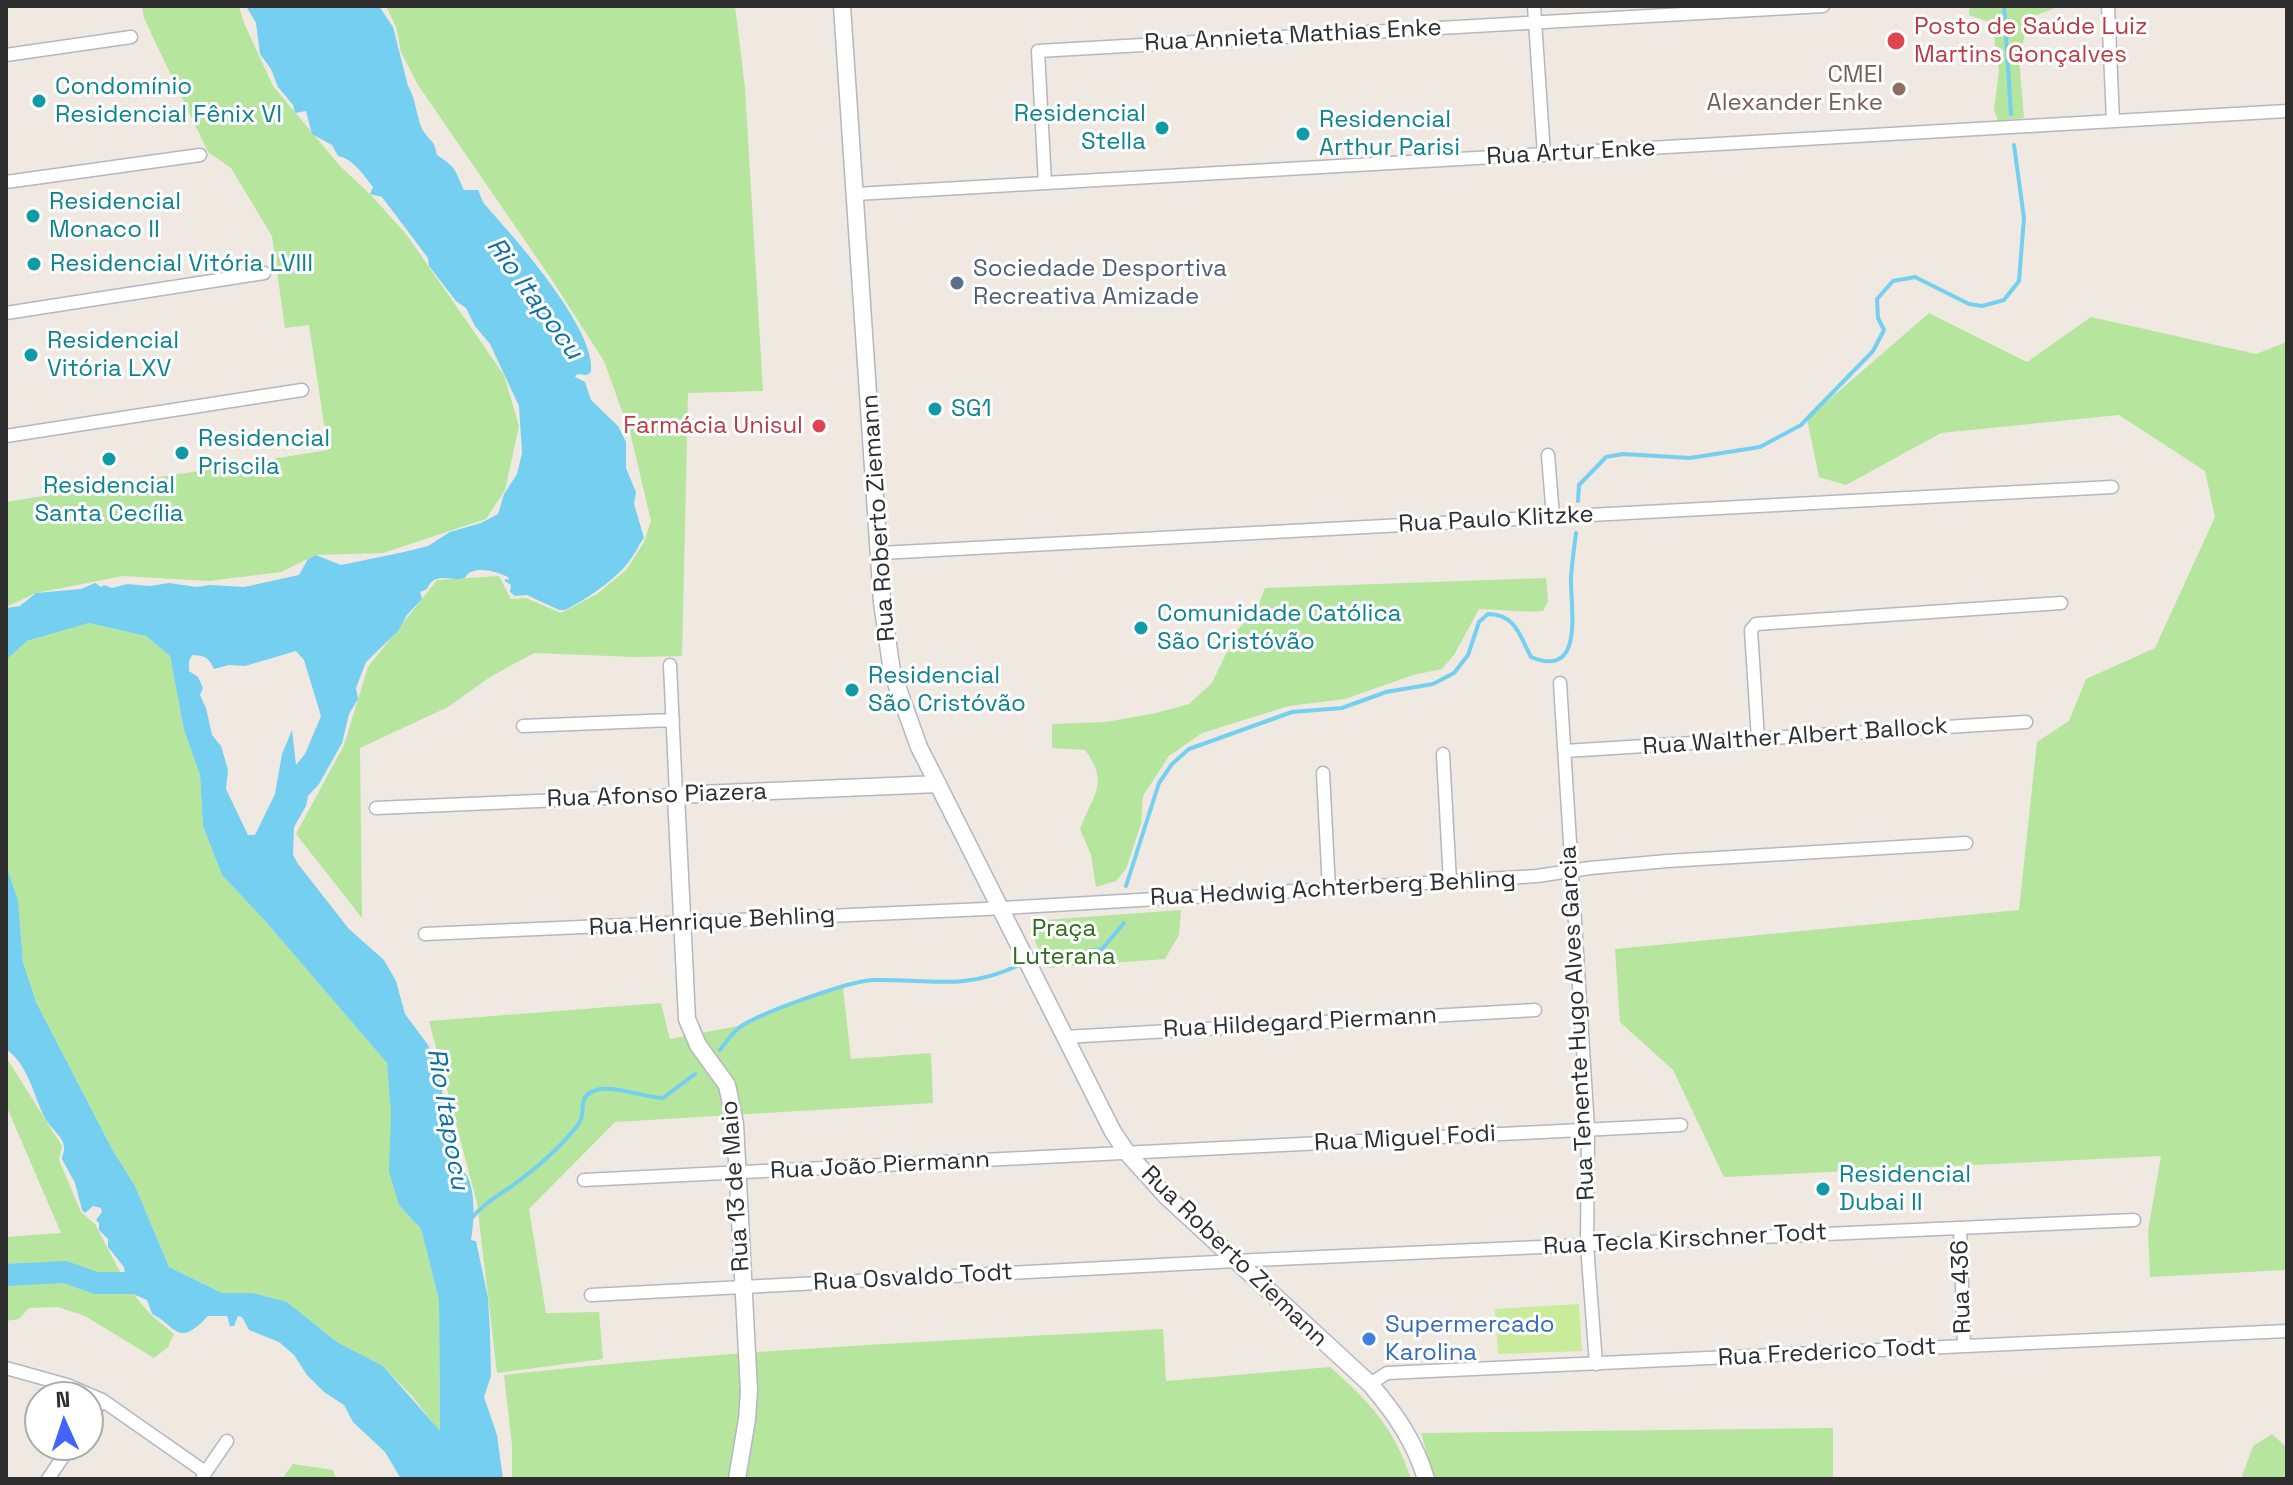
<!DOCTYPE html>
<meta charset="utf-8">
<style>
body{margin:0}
#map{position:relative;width:2293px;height:1485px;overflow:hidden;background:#efe9e1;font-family:"Space Grotesk",sans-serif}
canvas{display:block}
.frame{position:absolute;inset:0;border:8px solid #2e2e2e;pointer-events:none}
.north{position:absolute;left:24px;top:1381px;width:80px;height:80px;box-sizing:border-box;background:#fff;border:2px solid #ababab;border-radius:50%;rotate:357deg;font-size:22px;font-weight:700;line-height:32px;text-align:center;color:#2e2e2e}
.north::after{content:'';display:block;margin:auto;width:28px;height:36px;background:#4264fb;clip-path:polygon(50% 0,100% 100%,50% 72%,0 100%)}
</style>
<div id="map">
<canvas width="2293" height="1485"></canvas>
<div class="frame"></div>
<div class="north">N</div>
</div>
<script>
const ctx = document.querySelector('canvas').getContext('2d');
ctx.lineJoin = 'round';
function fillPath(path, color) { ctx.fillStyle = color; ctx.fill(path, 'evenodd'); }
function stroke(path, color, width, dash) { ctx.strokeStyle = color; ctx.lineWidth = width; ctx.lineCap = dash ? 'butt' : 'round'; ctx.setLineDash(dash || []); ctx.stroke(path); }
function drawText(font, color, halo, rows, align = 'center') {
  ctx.font = font + ' "Space Grotesk",sans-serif'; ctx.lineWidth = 6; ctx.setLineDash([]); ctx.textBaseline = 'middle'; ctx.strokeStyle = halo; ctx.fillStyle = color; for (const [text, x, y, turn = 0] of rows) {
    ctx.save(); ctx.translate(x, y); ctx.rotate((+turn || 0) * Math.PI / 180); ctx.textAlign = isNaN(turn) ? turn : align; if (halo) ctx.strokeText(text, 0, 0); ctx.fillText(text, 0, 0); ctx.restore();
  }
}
fillPath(new Path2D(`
 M142 6H239L244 23 273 86 340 166 370 194 406 234 504 375 519 426 505 490 486 519 383 553 316 555 281 572 208 581 123 576 36 593 6 607V502L328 450 309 325 285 328 272 236 231 168 208 152 158 48 144 18Z
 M386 6H735L745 88 763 391 688 393 682 656 635 657 534 653 490 677 448 707 360 748 362 918 296 834 344 745 368 667 437 580 499 576 511 599 526 598 561 613 597 594 627 569 644 542 651 521 631 436 604 361 550 277 418 85 401 52 396 27Z
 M1970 6 2058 7 2029 18 2019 59 2024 118 1998 121 1994 110 1999 70 1992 23 1969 15Z
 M1929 313 2027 362 2091 317 2256 354 2287 342V1270L2150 1277 2148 1231 2161 1156 1724 1177 1673 1070 1620 1022 1615 949 2019 910 2037 742 2069 721 2086 679 2155 648 2215 517 2205 471 2119 415 1941 433 1846 485 1819 477 1807 419Z
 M1546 578 1548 601 1543 611C1521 613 1501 609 1479 609L1454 655 1442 669 1413 675 1345 699 1289 706 1202 733 1169 756 1143 796 1141 824 1126 869 1116 881 1096 887 1091 855 1080 829C1093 794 1110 784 1085 750L1052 748V724L1106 722 1156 713 1189 704 1212 683 1238 629 1256 611 1265 588Z
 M89 623 146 636 170 656 184 730 200 775 203 826 222 875 266 922 387 1063 399 1205 421 1229 439 1300 440 1432 411 1395 383 1366 337 1342 287 1302 253 1293H222L169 1267 135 1186 112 1149 36 1002 23 962 18 900 6 865V660L27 641Z
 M1181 910 1179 935 1165 959 1047 968 1030 930 1031 924 1044 920Z
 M843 988 851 1059 931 1053 933 1103 615 1122 529 1209 546 1313 599 1312 603 1359 497 1373 477 1203 429 1021 661 1003 670 1039 743 1025 782 1006Z
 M6 1057 62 1146 59 1160 81 1212 95 1224 129 1289 150 1314 174 1334 168 1347 154 1358 85 1316 58 1307 29 1308 19 1319 6 1321V1237L61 1233 6 1105Z
 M1163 1329 1166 1381 1330 1367C1369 1401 1395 1429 1411 1479H512V1445L504 1375C723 1350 943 1341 1163 1329Z
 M1833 1428V1479H1434L1421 1433Z
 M2272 1434 2287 1448V1479H2241L2253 1446Z
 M293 1464 333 1470 336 1479H282Z`), '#b6e59e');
fillPath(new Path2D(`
 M1579 1304 1582 1351 1498 1354 1495 1309Z`), '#c9ec9a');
fillPath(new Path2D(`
 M246 6H379L393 27 408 86C417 100 416 120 424 132 432 143 434 140 437 155 457 168 454 169 464 190H478C481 196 482 202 486 206 514 237 597 330 591 372L587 375 577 374 575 377 585 382 591 400 618 426 626 442V468L636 492 634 504 644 538C638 545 636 553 630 560 616 580 585 600 565 610H559L527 595 515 596 510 592 511 585 505 581V579L509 580 508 577C498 572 481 567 471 572 464 575 468 578 460 579 446 579 434 573 427 589L420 592 422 599 407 615 398 631 366 662 356 688 358 699 349 714 342 743 319 784 308 796 306 806 294 827 293 855 298 864 349 929 384 960 396 981 405 1014 428 1045 438 1070 456 1160C458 1169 463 1169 467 1176 476 1192 474 1224 471 1240L476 1241 488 1298 490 1332 491 1376 484 1397 497 1435 503 1479H401L385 1452 353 1422 344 1405 324 1392 307 1375 294 1355 279 1342 249 1330 242 1317 238 1316 234 1326H230L227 1316H208C177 1349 177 1326 152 1314L147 1300 133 1294 126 1281 124 1267 108 1247V1239L99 1230V1223L96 1220 102 1212 101 1208 93 1206 85 1213 82 1210 75 1183 62 1159C62 1157 65 1149 64 1147 64 1138 51 1128 46 1120 33 1096 29 1065 6 1049V865L18 900 23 962 36 1002 112 1149 135 1186 169 1267 222 1293H253L287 1302 337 1342 383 1366 440 1431 439 1300 421 1229 399 1205 389 1172 391 1113 387 1063 266 922 222 875 203 826 200 775 184 730 170 656 146 636 89 623 27 641 6 660V608L20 606 36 593 81 589 95 583 101 587 104 585 112 588 127 584 150 586 169 583 197 587 209 585 244 587 299 575 308 559 316 555 341 565 404 552 428 546 450 532 481 523 498 514 504 494 517 474 522 453 519 406 490 344 475 326 466 308 456 301 429 266 428 258 382 197 370 194 373 187C364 176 354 159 338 156L332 145 312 134 306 111 295 113 293 105 278 87 271 69 260 54 256 23ZM296 651 304 660 321 716 305 754 296 765 292 730 282 754 275 794 255 835H248L226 789 228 770 221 746 212 735 206 708 200 695 203 688 198 677 189 671V661L192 655C205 655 209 658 214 669L229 665 245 666Z`), '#75cff0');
stroke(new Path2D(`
 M2004 6 2011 114
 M1578 501 1579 485 1606 457 1623 454 1690 458 1760 447 1801 425 1873 351 1884 330 1878 318 1877 299 1893 281 1915 277 1969 304 1982 306 2004 300 2019 281 2024 218 2014 145
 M1126 886 1159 783 1172 764 1189 749 1292 712 1342 708 1386 692 1433 684 1454 673 1468 655 1479 622 1488 614C1516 614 1520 637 1531 657 1586 680 1570 606 1571 578 1572 563 1574 548 1576 533
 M1044 958 1102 949 1124 923
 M720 1050C726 1042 732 1033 740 1027 760 1013 849 981 873 980 929 979 963 991 1017 966
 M470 1220C481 1206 494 1198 509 1188 533 1171 559 1149 578 1125 588 1112 575 1097 596 1090 614 1085 643 1097 663 1098L695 1074`), '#75cff0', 4);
stroke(new Path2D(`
 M6 1275 65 1272 96 1283H150`), '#75cff0', 22);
const minor = new Path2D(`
 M1534 6 1544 155
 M2108 6 2113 121
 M6 55 131 37
 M6 182 200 155
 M1045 183 1038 51 1823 6
 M856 194 2287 111
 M6 313 264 273
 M6 436 302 390
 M1548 455 1553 517
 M881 553 2112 487
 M1560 683 1588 1129 1587 1245 1596 1364
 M523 726 673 720
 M1758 739 1751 630 1756 624 2061 603
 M1565 751 2026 722
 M1443 754 1450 882
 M1323 773 1329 889
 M376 808 676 795 670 665
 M425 934 985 909 1329 889 1537 876 1590 868 1667 861 1966 843
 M1065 1037 1535 1010
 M584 1180 1681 1125
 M1960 1228 1964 1346
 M591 1295 1255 1260 2134 1220
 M6 1368 67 1385 102 1400 205 1472
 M1370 1384 1387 1373 2287 1331
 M88 1421 102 1400
 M203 1476 227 1441
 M48 1479 71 1445`);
const secondary = new Path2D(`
 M842 6 882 602 892 672 919 747 1113 1132 1128 1154 1165 1195 1370 1384C1395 1413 1415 1442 1426 1479
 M737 1479 747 1419 749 1391 735 1124 727 1085 698 1045 687 1019 676 795 938 784`);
stroke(minor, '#b4b7c1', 15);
stroke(secondary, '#b4b7c1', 19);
stroke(minor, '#fff', 12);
stroke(secondary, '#fff', 16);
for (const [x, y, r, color] of [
 [1896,41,10,"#e0444e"],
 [1899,89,8,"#8d6e63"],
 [39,101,8,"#0f9aa8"],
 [1162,128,8,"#0f9aa8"],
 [1303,134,8,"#0f9aa8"],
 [33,216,8,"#0f9aa8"],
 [34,264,8,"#0f9aa8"],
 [957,283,8,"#5c6f8a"],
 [31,355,8,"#0f9aa8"],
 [935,409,8,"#0f9aa8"],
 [819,426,8,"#e0444e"],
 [182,453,8,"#0f9aa8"],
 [109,459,8,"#0f9aa8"],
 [1141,628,8,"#0f9aa8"],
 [852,690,8,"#0f9aa8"],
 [1823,1189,8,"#0f9aa8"],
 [1369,1339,8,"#3f7fe0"]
]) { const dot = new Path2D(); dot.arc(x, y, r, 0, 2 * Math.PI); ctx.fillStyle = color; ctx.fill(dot); stroke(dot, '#fff', 3); }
drawText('24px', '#be3a42', '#fff', [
 ["Posto de Saúde Luiz",1914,27],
 ["Martins Gonçalves",1914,55],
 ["Farmácia Unisul",803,426,"right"]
], 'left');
drawText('24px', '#2e2e2e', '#fff', [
 ["Rua Annieta Mathias Enke",1293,36,-3],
 ["Rua Artur Enke",1571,153,-3],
 ["Rua Roberto Ziemann",879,518,-94],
 ["Rua Paulo Klitzke",1496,520,-3],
 ["Rua Walther Albert Ballock",1795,737,-4],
 ["Rua Afonso Piazera",657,796,-2],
 ["Rua Hedwig Achterberg Behling",1333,889,-3],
 ["Rua Henrique Behling",712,922,-3],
 ["Rua Hildegard Piermann",1300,1023,-3],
 ["Rua Tenente Hugo Alves Garcia",1578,1023,-93],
 ["Rua Miguel Fodi",1405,1139,-3],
 ["Rua João Piermann",880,1166,-3],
 ["Rua 13 de Maio",736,1186,-94],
 ["Rua Tecla Kirschner Todt",1685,1240,-3],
 ["Rua Roberto Ziemann",1234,1257,44],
 ["Rua Osvaldo Todt",913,1278,-3],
 ["Rua 436",1962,1287,-92],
 ["Rua Frederico Todt",1827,1353,-3]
]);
drawText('24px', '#785e54', '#fff', [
 ["CMEI",1883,75],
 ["Alexander Enke",1883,103]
], 'right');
drawText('24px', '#0d838f', '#fff', [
 ["Condomínio",55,87],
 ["Residencial Fênix VI",55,115],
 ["Residencial",1146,114,"right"],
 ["Stella",1146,142,"right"],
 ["Residencial",1319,120],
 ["Arthur Parisi",1319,148],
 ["Residencial",49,202],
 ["Monaco II",49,230],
 ["Residencial Vitória LVIII",50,264],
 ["Residencial",47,341],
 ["Vitória LXV",47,369],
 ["SG1",951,409],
 ["Residencial",198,439],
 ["Priscila",198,467],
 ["Residencial",109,486,"center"],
 ["Santa Cecília",109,514,"center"],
 ["Comunidade Católica",1157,614],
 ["São Cristóvão",1157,642],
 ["Residencial",868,676],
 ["São Cristóvão",868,704],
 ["Residencial",1839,1175],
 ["Dubai II",1839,1203]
], 'left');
drawText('24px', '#4e5e75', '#fff', [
 ["Sociedade Desportiva",973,269],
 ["Recreativa Amizade",973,297]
], 'left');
drawText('24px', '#2c6e1b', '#fff', [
 ["Praça",1064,929],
 ["Luterana",1064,957]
]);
drawText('24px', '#366cbe', '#fff', [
 ["Supermercado",1385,1325],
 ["Karolina",1385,1353]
], 'left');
drawText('italic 26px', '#0d6fa3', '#fff', [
 ["Rio Itapocu",534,299,54],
 ["Rio Itapocu",447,1119,80]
]);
</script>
